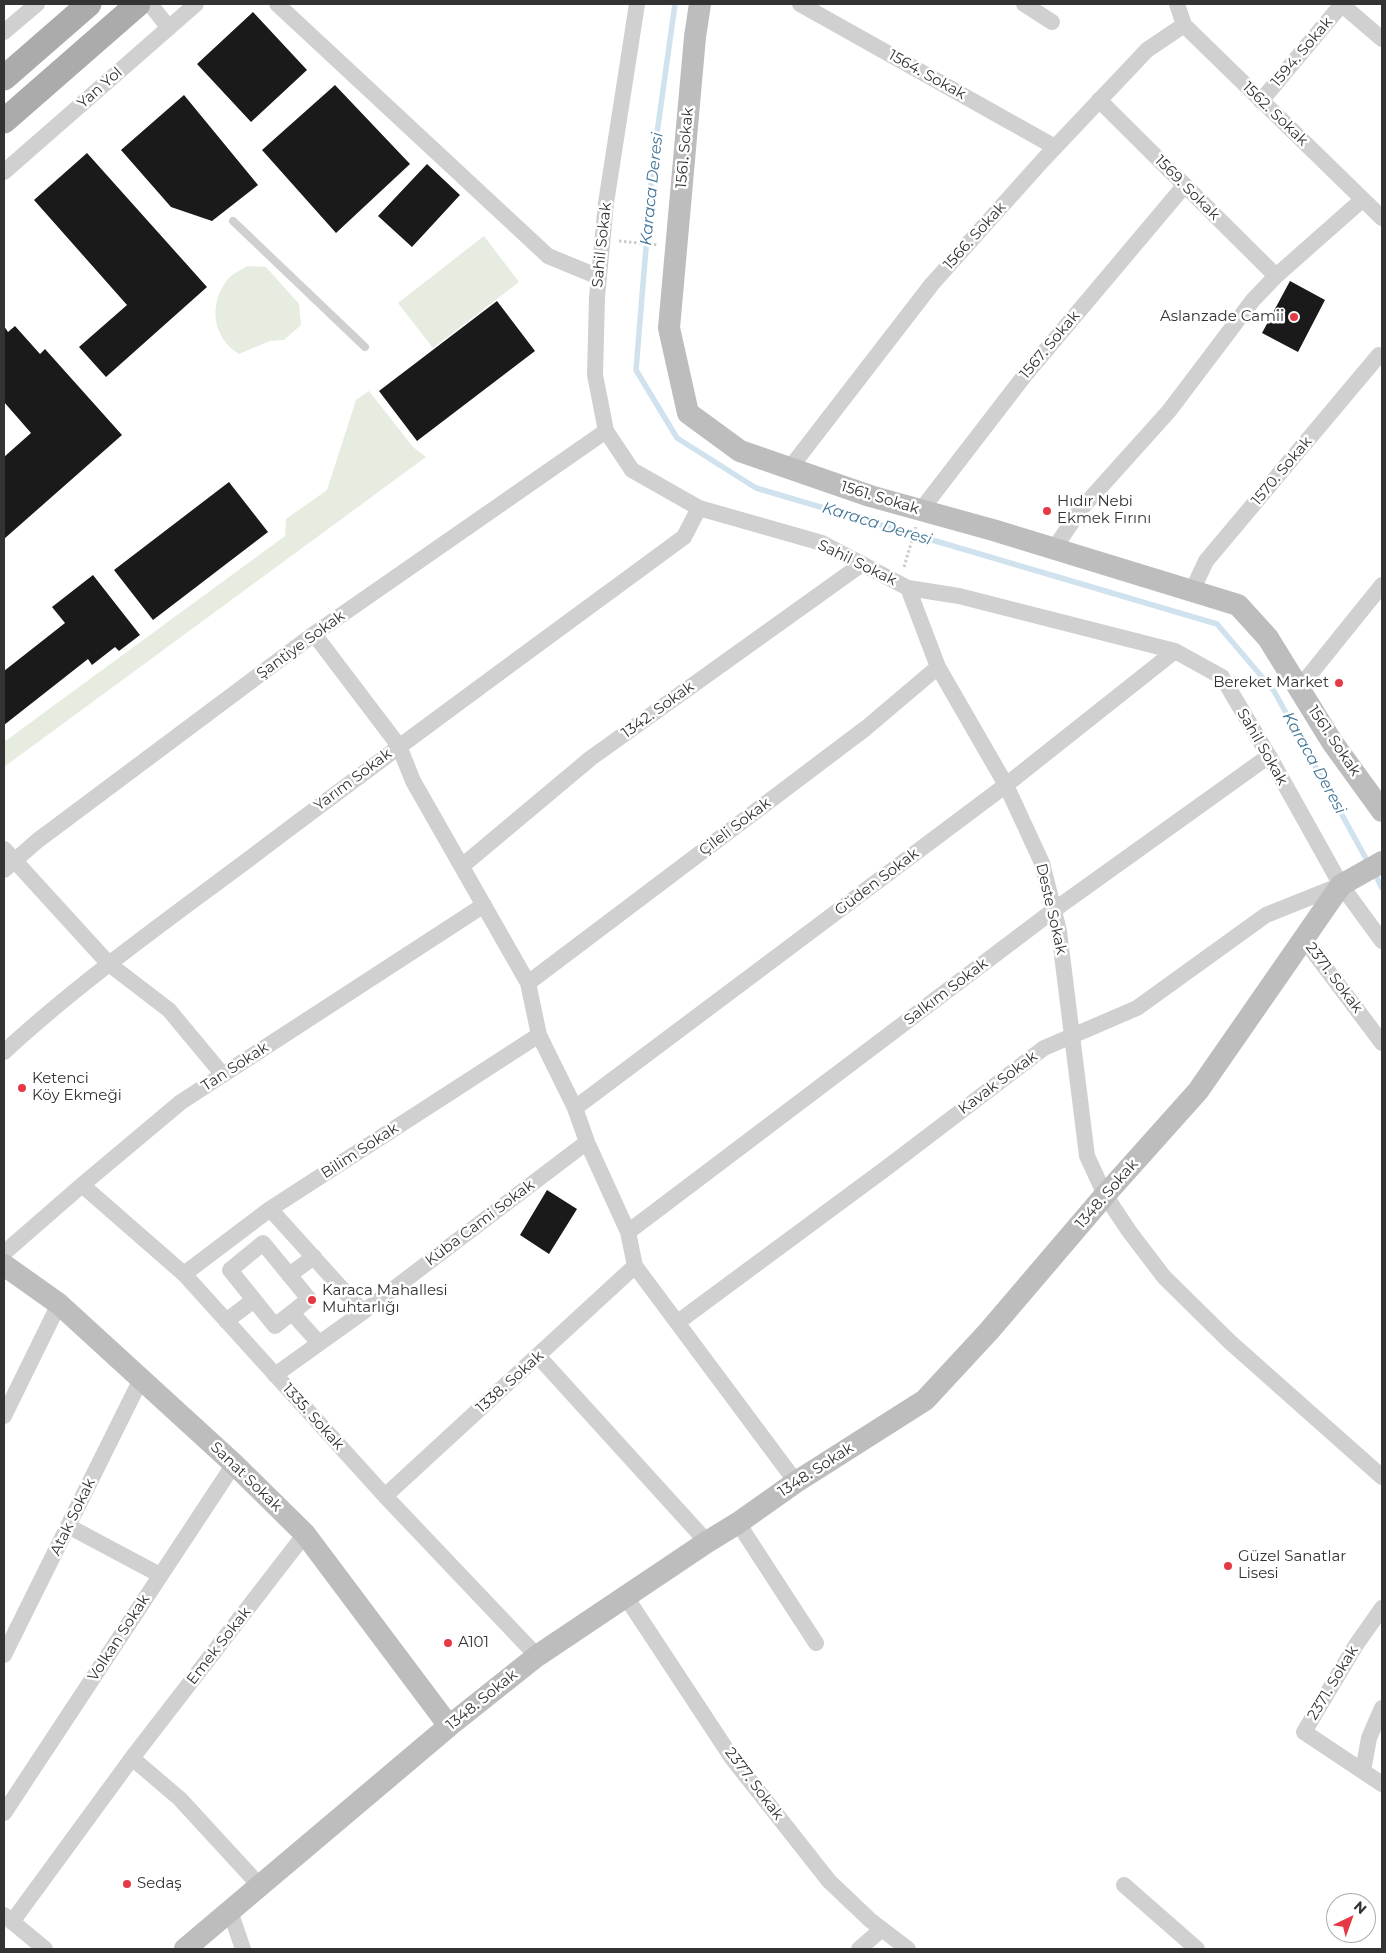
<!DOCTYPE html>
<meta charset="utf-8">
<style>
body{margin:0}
#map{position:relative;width:1386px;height:1953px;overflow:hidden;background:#fff;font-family:Montserrat,sans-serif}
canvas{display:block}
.frame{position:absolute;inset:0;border:5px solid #333;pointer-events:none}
.north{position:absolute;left:1326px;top:1893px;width:50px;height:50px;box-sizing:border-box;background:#fff;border:1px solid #adadad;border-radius:50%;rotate:42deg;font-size:14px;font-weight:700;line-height:20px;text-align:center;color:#333}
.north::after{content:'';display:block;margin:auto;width:18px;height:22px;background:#e63946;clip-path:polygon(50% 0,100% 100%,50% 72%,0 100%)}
</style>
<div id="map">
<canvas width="1386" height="1953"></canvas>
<div class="frame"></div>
<div class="north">N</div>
</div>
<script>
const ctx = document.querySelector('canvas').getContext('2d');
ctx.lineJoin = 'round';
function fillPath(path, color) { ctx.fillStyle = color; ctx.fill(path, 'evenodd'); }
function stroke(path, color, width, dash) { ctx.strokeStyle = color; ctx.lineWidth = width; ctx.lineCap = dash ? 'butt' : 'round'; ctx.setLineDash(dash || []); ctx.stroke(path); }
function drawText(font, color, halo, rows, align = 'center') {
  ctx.font = font + ' Montserrat,sans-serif'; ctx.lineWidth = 5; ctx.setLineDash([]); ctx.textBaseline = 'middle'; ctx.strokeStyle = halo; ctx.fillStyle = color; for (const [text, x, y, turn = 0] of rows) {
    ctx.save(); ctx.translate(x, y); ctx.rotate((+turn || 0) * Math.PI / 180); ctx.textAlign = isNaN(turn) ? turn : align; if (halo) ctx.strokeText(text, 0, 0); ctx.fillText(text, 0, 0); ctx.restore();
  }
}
fillPath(new Path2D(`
 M484 236 519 282 433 348 398 303Z
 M247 266 266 267 299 304 301 325 284 340 270 341 239 354C212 337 208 304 228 279 232 274 241 270 247 266Z
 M369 391 413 447 426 457 4 767V742L285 536 286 519 327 490 356 400Z`), '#e6ecdf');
stroke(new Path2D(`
 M675 4 653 162 636 370 677 438 756 488 1217 624 1274 691 1369 864
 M1374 872 1382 888`), '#cfe2ee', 5.5);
fillPath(new Path2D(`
 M253 12 307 70 251 122 197 64Z
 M335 85 410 164 336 233 262 150Z
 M184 95 258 185 212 221 171 207 121 150Z
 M87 153 207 287 106 377 79 347 127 305 34 200Z
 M427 164 460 195 412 247 378 216Z
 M1290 281 1325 300 1298 352 1262 333Z
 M497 301 535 351 417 441 379 391Z
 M4 326 8 332 15 326 40 354 45 349 122 435 4 539V457L31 433 4 402Z
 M229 482 268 532 153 620 114 570Z
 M93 575 140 635 119 651 115 647 92 665 88 659 4 725V671L65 623 52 607Z
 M547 1190 577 1209 549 1254 520 1235Z`), '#1a1a1a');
stroke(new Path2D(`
 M619 241 658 245
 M904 567 916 527`), '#cdcdcd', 3, [2.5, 2.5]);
stroke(new Path2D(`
 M233 221 365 347`), '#d0d0d0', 8);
stroke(new Path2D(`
 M150 4 169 28
 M277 4 548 256 599 277
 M637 4 606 203 597 297 595 375 606 431 632 470 699 508 822 543 908 588 959 596 1175 651 1222 677 1269 756 1341 885 1382 941
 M800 4 1055 147
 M1024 4 1052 22
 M1177 4 1184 25 1382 218
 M1341 4 1382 39
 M4 32 37 4
 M1099 100 1276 276
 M1261 101 1342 4
 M4 172 196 4
 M790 468 932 284 1043 160 1147 50 1184 25
 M921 510 1025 375 1185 185
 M1054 549 1080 510 1169 411 1253 300 1276 276 1362 200
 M908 588 938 667 1006 785 1042 863 1059 931 1087 1156 1105 1195 1129 1231 1164 1277 1230 1342 1382 1477
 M1192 591 1206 561 1379 355
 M314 634 399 746 413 781 528 983 539 1035 575 1108 587 1142 628 1232 635 1266 796 1482
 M1299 688 1382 585
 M4 849 109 964 169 1010 223 1075
 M462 866 591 758 862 564
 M4 870 37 841 314 634 606 431
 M1303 938 1382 1043
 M528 983 866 728 938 667
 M4 1052C81 981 169 919 253 856 396 748 540 643 684 537L699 508
 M575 1108 1006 785 1175 651
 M82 1185 184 1274 385 1496 537 1656
 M270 1209 363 1312
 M628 1232 1054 910 1269 756
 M263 1243 309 1299 275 1326 230 1270Z
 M4 1253 82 1185 181 1102 484 905
 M184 1274 270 1209 539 1035
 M289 1275 314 1257
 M292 1313 319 1343
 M226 1321 254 1300
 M678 1322 889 1166 1044 1048 1137 1008 1266 915 1341 885
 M538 1356 707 1542
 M275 1375 363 1312 587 1142
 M4 1416 59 1304
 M385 1496 635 1266
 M738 1523 816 1643
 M68 1526 160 1575
 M626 1597 732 1758 829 1881 870 1920 908 1949
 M1382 1608 1356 1645 1304 1732 1382 1784
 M4 1655 141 1379
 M132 1758 180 1799 260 1886
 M1363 1771 1369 1738 1382 1708
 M4 1813 234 1464
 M1124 1885 1197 1949
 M230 1911 243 1949
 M4 1915 45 1949
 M12 1922 132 1758 305 1534
 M859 1949 882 1929`), '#d0d0d0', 16);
stroke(new Path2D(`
 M700 4 695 37 669 328 688 413 740 451 870 496 993 530 1238 605 1268 638 1332 742 1382 811
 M4 1265 59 1304 234 1464 305 1534 449 1726
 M185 1949 449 1726 537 1656 707 1542 738 1523 796 1482 925 1400 989 1331 1105 1195 1198 1091 1341 885 1382 862`), '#bdbdbd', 22);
stroke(new Path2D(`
 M4 78 89 4
 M4 121 138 4`), '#ababab', 25);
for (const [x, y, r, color] of [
 [1294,317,5,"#e63946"],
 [1047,511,5,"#e63946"],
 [1339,683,5,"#e63946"],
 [22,1088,5,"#e63946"],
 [312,1300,5,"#e63946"],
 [1228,1566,5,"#e63946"],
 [448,1643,5,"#e63946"],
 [127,1884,5,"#e63946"]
]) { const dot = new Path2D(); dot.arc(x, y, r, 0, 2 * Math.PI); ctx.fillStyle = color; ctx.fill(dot); stroke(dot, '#fff', 2); }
drawText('15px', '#333', '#fff', [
 ["1594. Sokak",1302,52,-50],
 ["1564. Sokak",927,75,29],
 ["Yan Yol",100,88,-41],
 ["1562. Sokak",1275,114,44],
 ["1561. Sokak",685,148,-85],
 ["1569. Sokak",1187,188,45],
 ["1566. Sokak",975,236,-48],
 ["Sahil Sokak",602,245,-84],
 ["1567. Sokak",1050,345,-50],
 ["1570. Sokak",1282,471,-50],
 ["1561. Sokak",880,498,17],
 ["Sahil Sokak",857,563,26],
 ["Şantiye Sokak",301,645,-36],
 ["1342. Sokak",658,710,-36],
 ["1561. Sokak",1334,741,56],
 ["Sahil Sokak",1262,747,60],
 ["Yarım Sokak",353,780,-37],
 ["Çileli Sokak",735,827,-37],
 ["Güden Sokak",877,882,-37],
 ["Deste Sokak",1051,909,77],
 ["2371. Sokak",1334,978,53],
 ["Salkım Sokak",946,992,-37],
 ["Tan Sokak",235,1067,-33],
 ["Kavak Sokak",998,1083,-37],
 ["Bilim Sokak",360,1151,-33],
 ["1348. Sokak",1107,1194,-49],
 ["Küba Cami Sokak",480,1223,-37],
 ["1338. Sokak",510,1382,-42],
 ["1335. Sokak",313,1417,48],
 ["1348. Sokak",816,1470,-33],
 ["Sanat Sokak",246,1477,44],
 ["Atak Sokak",73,1517,-64],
 ["Volkan Sokak",119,1638,-57],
 ["Emek Sokak",219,1646,-52],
 ["2371. Sokak",1333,1683,-59],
 ["1348. Sokak",482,1700,-39],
 ["2377. Sokak",754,1784,53]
]);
drawText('15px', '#333', '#fff', [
 ["Aslanzade Camii",1284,317,"right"],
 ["Hıdır Nebi",1057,502],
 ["Ekmek Fırını",1057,519],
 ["Bereket Market",1329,683,"right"],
 ["Ketenci",32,1079],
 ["Köy Ekmeği",32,1096],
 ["Karaca Mahallesi",322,1291],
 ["Muhtarlığı",322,1308],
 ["Güzel Sanatlar",1238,1557],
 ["Lisesi",1238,1574],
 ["A101",458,1643],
 ["Sedaş",137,1884]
], 'left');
drawText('italic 16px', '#3f7597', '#fff', [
 ["Karaca Deresi",652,189,-84],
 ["Karaca Deresi",877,524,17],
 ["Karaca Deresi",1314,763,61]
]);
</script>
